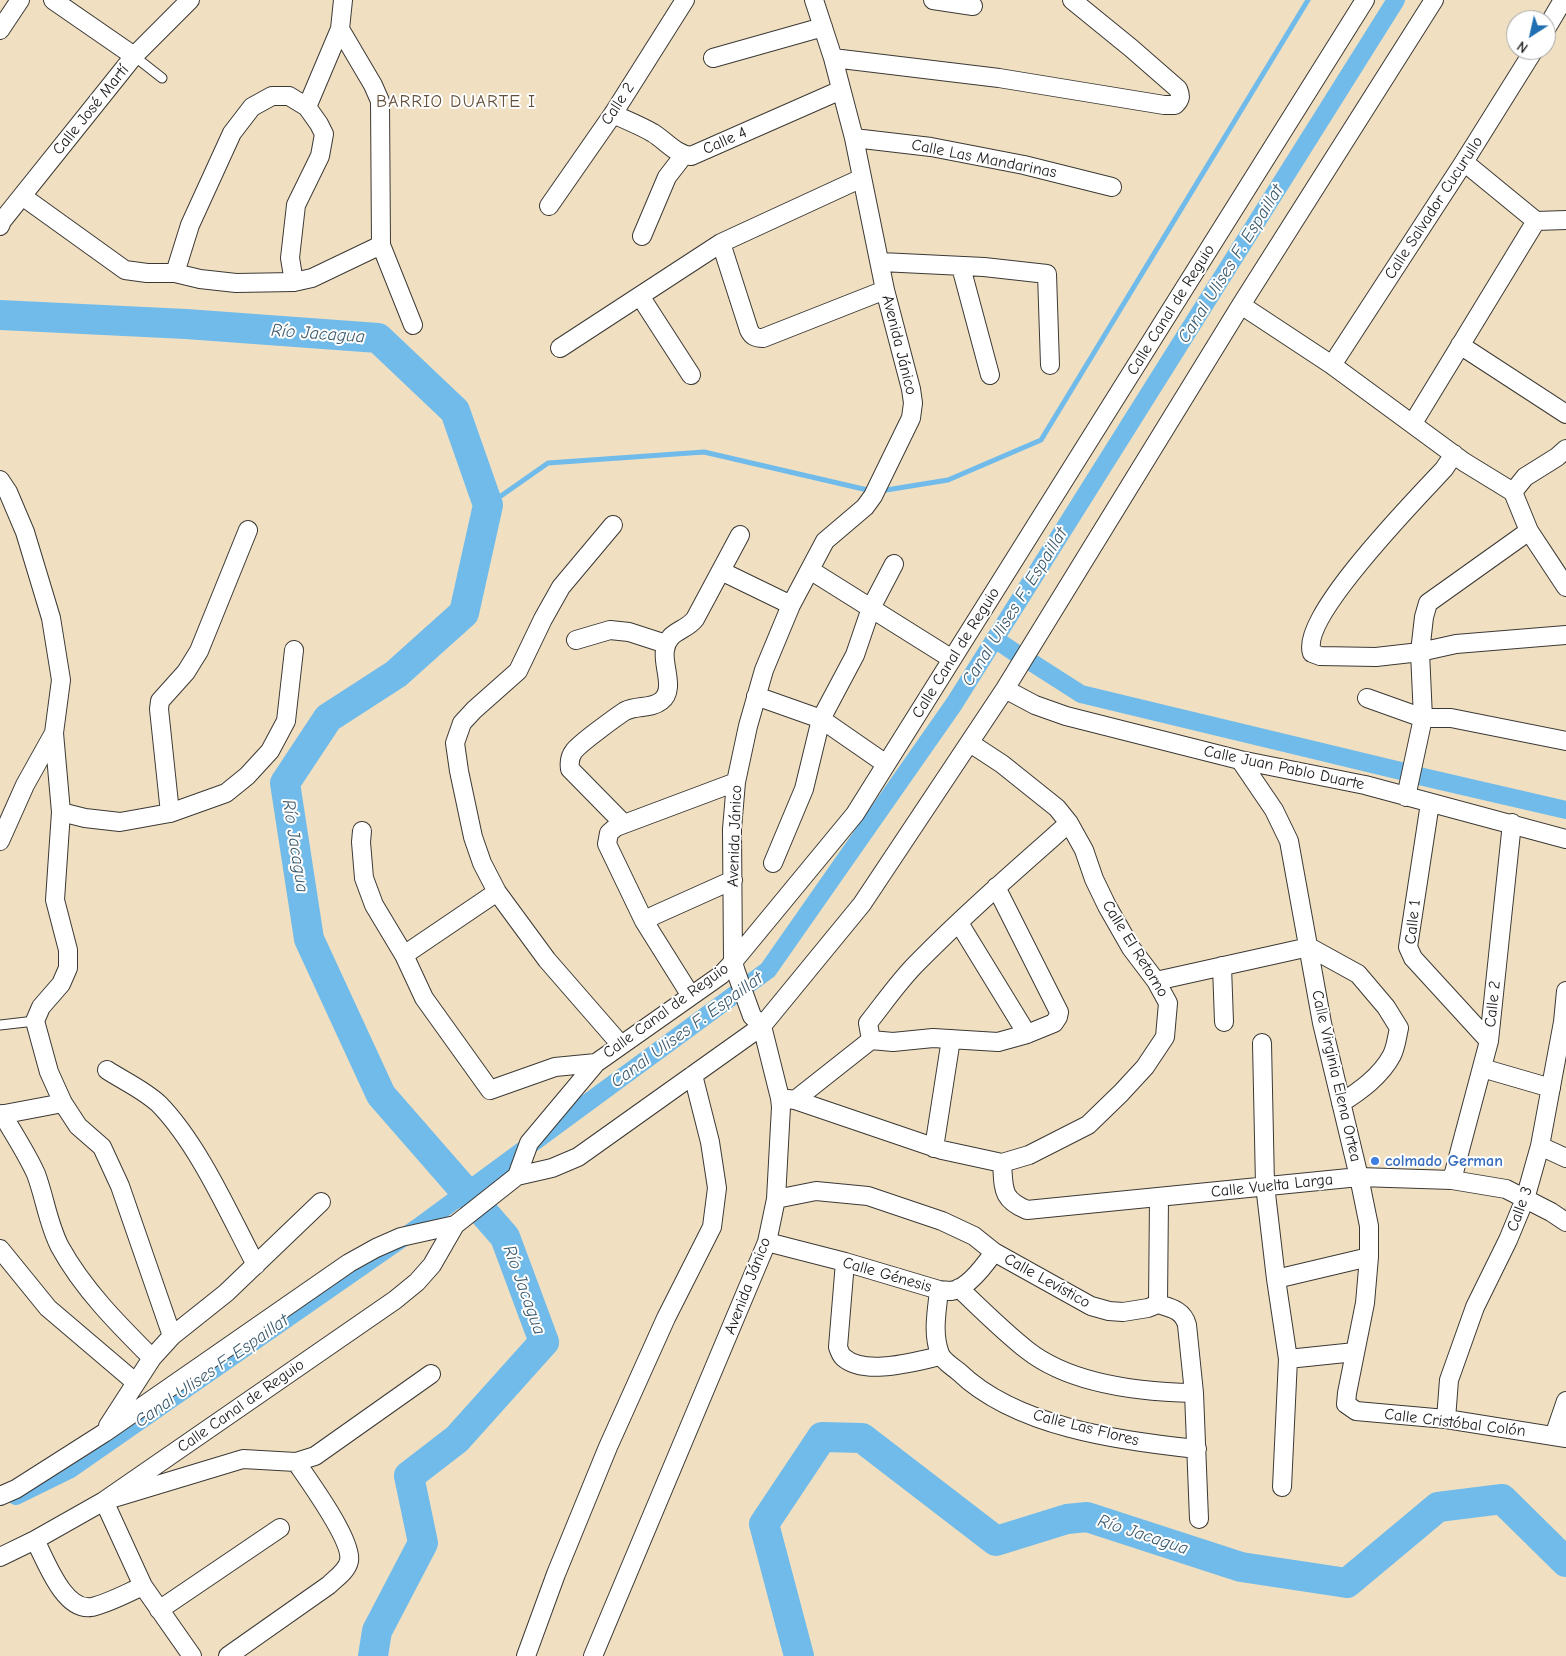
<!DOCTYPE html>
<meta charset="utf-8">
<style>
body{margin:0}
#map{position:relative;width:1566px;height:1656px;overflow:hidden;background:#f0e0c1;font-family:"Comic Neue",sans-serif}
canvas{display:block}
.north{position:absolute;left:1506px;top:10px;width:50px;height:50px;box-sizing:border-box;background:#fff;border:1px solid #a4a4a4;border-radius:50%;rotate:215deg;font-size:14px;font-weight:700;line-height:20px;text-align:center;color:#1c1c1c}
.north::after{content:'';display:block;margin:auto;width:18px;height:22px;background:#1f6fb2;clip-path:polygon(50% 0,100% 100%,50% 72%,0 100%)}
</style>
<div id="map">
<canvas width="1566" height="1656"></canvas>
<div class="north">N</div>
</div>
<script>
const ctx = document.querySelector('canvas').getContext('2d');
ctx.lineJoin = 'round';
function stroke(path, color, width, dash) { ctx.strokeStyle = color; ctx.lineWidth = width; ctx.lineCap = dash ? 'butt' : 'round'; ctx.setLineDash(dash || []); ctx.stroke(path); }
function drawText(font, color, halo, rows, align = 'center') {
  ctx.font = font + ' "Comic Neue",sans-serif'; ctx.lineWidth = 4; ctx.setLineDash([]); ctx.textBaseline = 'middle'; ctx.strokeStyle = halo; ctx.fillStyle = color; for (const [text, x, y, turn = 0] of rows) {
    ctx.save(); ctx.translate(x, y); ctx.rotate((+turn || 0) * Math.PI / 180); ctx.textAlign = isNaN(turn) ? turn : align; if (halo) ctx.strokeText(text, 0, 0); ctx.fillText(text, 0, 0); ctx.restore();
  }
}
stroke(new Path2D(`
 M880 491 948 480 1041 440 1308 0
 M488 505 548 463 704 452 872 491`), '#71bbea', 5);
stroke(new Path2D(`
 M995 639 1017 654
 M1031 662 1081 694 1401 771
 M1419 776 1566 810
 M16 1496 69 1470 417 1228 768 970 954 704 1396 0`), '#71bbea', 18);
stroke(new Path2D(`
 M0 315 186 324 378 338 455 411 488 505 464 613 396 674 328 718 285 783 309 939 381 1095 505 1237 544 1342 457 1439 409 1476 423 1543 377 1631 373 1656
 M799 1656 764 1524 822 1437 862 1438 996 1541 1067 1519 1087 1517 1241 1567 1347 1583 1438 1507 1502 1499 1566 1562`), '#71bbea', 30);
const service = new Path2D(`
 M134 56 162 78
 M0 1025 35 1021`);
const minor = new Path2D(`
 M53 0 134 56
 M933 0 973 6
 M340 29 373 85 380 101 381 245 413 325
 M1546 29 1563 0
 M0 30 20 0
 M713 58 823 27
 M833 58 999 78 1164 105H1175C1181 99 1181 96 1178 89L1131 48 1072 0
 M613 114C626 120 641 126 653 133 666 141 675 154 691 156L841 90
 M854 138 931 147 1024 165 1112 187
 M1464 162 1536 221
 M22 196 125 270 147 273H175L200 279 236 283 294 282 312 278 381 245
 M549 206 613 114 685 0
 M0 226 2 221 134 56 190 0
 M642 236 667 177 684 155
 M721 243 749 330C752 336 755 338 763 338L885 290
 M881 262 984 267 1047 274 1050 365
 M961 267 990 375
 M175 273 190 225 232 133 252 107 272 96H289L307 107
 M294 282 290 258 296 205 320 156 324 134 319 124 307 107 340 29 343 0
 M640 296 691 375
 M1241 305 1332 365 1464 462 1513 492
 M1460 345 1566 414
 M560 348 721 243 862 178
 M1332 365 1464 162 1534 50
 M1413 423 1536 221 1566 220
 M1566 449 1557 457 1525 477 1513 492 1529 531 1566 587
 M1454 454 1444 469C1418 497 1299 618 1312 653L1320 656 1376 657 1420 652 1456 644 1566 635
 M0 480 8 492 25 532 51 618 61 680 54 733 25 785 0 841
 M613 525 561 587 543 619 518 671 474 710 462 723 455 743 459 771 473 837 482 863 497 892 547 960 621 1045
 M810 570 952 659
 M721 571 791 605
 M576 640 610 630 629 632 666 644
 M1005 689 1035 705 1066 716 1240 760 1365 785 1566 839
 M756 696 821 719 886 764
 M1367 698 1423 718H1451L1566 741
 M54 733 61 812 55 900 68 950V968L61 984 41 1007 35 1021 49 1072 63 1103 78 1126 102 1147 120 1186 172 1336
 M1240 760 1274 810 1289 841 1322 1023 1359 1177 1369 1226V1257L1365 1303 1347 1393 1346 1404 1356 1411 1446 1419 1566 1438
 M1406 797 1423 718 1420 652 1424 617 1428 603 1529 531
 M1430 803 1408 947 1413 958 1489 1041
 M61 812 85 818 120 822 170 813 226 793 247 776 270 751 286 721 294 650
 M170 813 159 709 160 701 186 672 199 651 248 530
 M624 824 570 769C569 762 570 756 574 751 580 743 616 717 625 711 637 705 651 709 661 701 676 690 662 665 665 650 668 630 685 632 695 619L740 535
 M362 831 361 842 364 878 374 905 404 955 424 998 490 1090 555 1067 596 1063
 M773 863 804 789 821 719 855 655 871 608 894 564
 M733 880 655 915 644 921 607 844 609 833 616 827 736 782
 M644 921 691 996
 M959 923 1027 1034
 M404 955 497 892
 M1222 966 1224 1022
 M1156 981 1309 947 1358 974 1386 1007 1399 1028C1397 1037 1396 1047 1392 1055 1381 1076 1360 1091 1341 1103
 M871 1040 868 1023C884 1003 899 981 917 963 965 914 1017 869 1069 823
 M1262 1043 1265 1185 1276 1279 1288 1359 1282 1487
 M1482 1068 1551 1088
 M107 1070C124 1081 144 1090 159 1104 199 1145 229 1214 256 1265
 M780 1098 795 1100 942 1150 1002 1163 1029 1155 1088 1125 1121 1093 1145 1067 1165 1037 1168 1003 1156 981 1131 948 1107 906 1094 879 1084 850 1069 823 1057 808 1002 764 970 743
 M795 1100 871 1040 893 1042 933 1038 998 1042 1027 1034 1054 1023 1058 1017 1059 1012 996 887
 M2 1114C14 1134 27 1154 36 1174 45 1198 48 1224 60 1247 83 1289 118 1324 152 1358
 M0 1115 63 1103
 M1540 1146 1566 1158
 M934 1148 951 1039
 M1002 1163C1004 1189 1001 1199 1027 1210L1359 1177 1452 1180 1506 1189 1551 1212 1566 1222
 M517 1176 552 1168 578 1157 762 1026 862 904 1005 689 1241 305 1434 0
 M1452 1180 1489 1041 1512 823
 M776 1199 816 1191 868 1196 942 1221 974 1236 994 1252 1091 1306 1109 1311 1123 1312 1148 1308 1158 1304C1171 1308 1183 1310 1187 1325L1194 1393 1199 1519
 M767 1242 845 1262 939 1290C942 1290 947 1291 951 1291 967 1289 985 1265 994 1252
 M0 1249 48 1308 135 1382
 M845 1262 838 1347C839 1350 841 1355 843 1357 865 1377 916 1361 941 1356
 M1276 1279 1369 1257
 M959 1288C981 1309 1003 1331 1027 1350 1070 1384 1141 1392 1194 1393
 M939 1290C937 1311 932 1333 940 1354 943 1361 953 1367 959 1372 1016 1427 1120 1441 1197 1449
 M1158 1304 1159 1198
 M1288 1359 1355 1352
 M1446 1419 1449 1380 1475 1307 1508 1240 1525 1199 1540 1146 1563 1022 1566 991
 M108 1426 152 1358 172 1336 226 1293 321 1202
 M1554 1436 1566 1401
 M0 1496 16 1489 104 1433 349 1263 376 1248 401 1237 455 1225
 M35 1540C46 1561 64 1612 92 1607 109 1603 127 1593 143 1586
 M0 1557 35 1540 104 1501 395 1300 417 1282 432 1265 455 1225 517 1176 529 1143 596 1063 721 975 733 962 855 814 1365 0
 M159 1610 280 1528
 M192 1656 143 1586 104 1501 243 1459 296 1462 315 1456 431 1374
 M228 1656 329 1585C336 1578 347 1571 349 1561 353 1541 309 1481 296 1462
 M526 1656 556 1574 608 1447 666 1318 712 1227 717 1188 710 1142 693 1075
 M593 1656 767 1242 776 1199 781 1107 780 1098 762 1026 752 1016 736 972 733 962 732 829 736 782 748 726 764 670 791 605 825 541 865 507 873 496 911 418 913 403 911 389 885 290 854 138 833 58 814 0`);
stroke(service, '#3c3935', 11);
stroke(minor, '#3c3935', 20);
stroke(service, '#fff', 9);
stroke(minor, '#fff', 18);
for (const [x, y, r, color] of [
 [1375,1161,5,"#3f7fe0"]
]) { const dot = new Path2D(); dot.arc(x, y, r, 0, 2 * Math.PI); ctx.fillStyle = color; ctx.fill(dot); stroke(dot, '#fff', 2); }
drawText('16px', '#1c1c1c', '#fff', [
 ["Calle 2",618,104,-57],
 ["Calle José Martí",91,110,-51],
 ["Calle 4",725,141,-24],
 ["Calle Las Mandarinas",984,159,11],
 ["Calle Salvador Cucurullo",1434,208,-57],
 ["Calle Canal de Reguio",1171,310,-58],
 ["Avenida Jánico",899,345,76],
 ["Calle Canal de Reguio",956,653,-58],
 ["Calle Juan Pablo Duarte",1284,768,12],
 ["Avenida Jánico",735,836,-88],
 ["Calle 1",1413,922,-84],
 ["Calle El Retorno",1135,949,58],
 ["Calle 2",1493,1004,-84],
 ["Calle Canal de Reguio",666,1011,-36],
 ["Calle Virginia Elena Ortea",1336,1076,77],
 ["Calle Vuelta Larga",1272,1186,-6],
 ["Calle 3",1520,1209,-70],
 ["Calle Génesis",887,1275,16],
 ["Calle Levístico",1047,1281,29],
 ["Avenida Jánico",748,1286,-69],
 ["Calle Canal de Reguio",241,1406,-35],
 ["Calle Cristóbal Colón",1455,1423,7],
 ["Calle Las Flores",1086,1428,14]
]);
drawText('bold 16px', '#366cbe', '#fff', [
 ["colmado German",1385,1161]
], 'left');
ctx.letterSpacing = '1px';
drawText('18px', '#65503c', '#fff', [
 ["BARRIO DUARTE I",456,102]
]);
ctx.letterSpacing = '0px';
drawText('italic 18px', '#3e5c6e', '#fff', [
 ["Canal Ulises F. Espaillat",1231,264,-58],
 ["Río Jacagua",318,334,4],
 ["Canal Ulises F. Espaillat",1015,607,-58],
 ["Río Jacagua",295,846,81],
 ["Canal Ulises F. Espaillat",687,1030,-36],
 ["Río Jacagua",524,1290,70],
 ["Canal Ulises F. Espaillat",212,1371,-35],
 ["Río Jacagua",1143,1535,18]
]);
</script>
